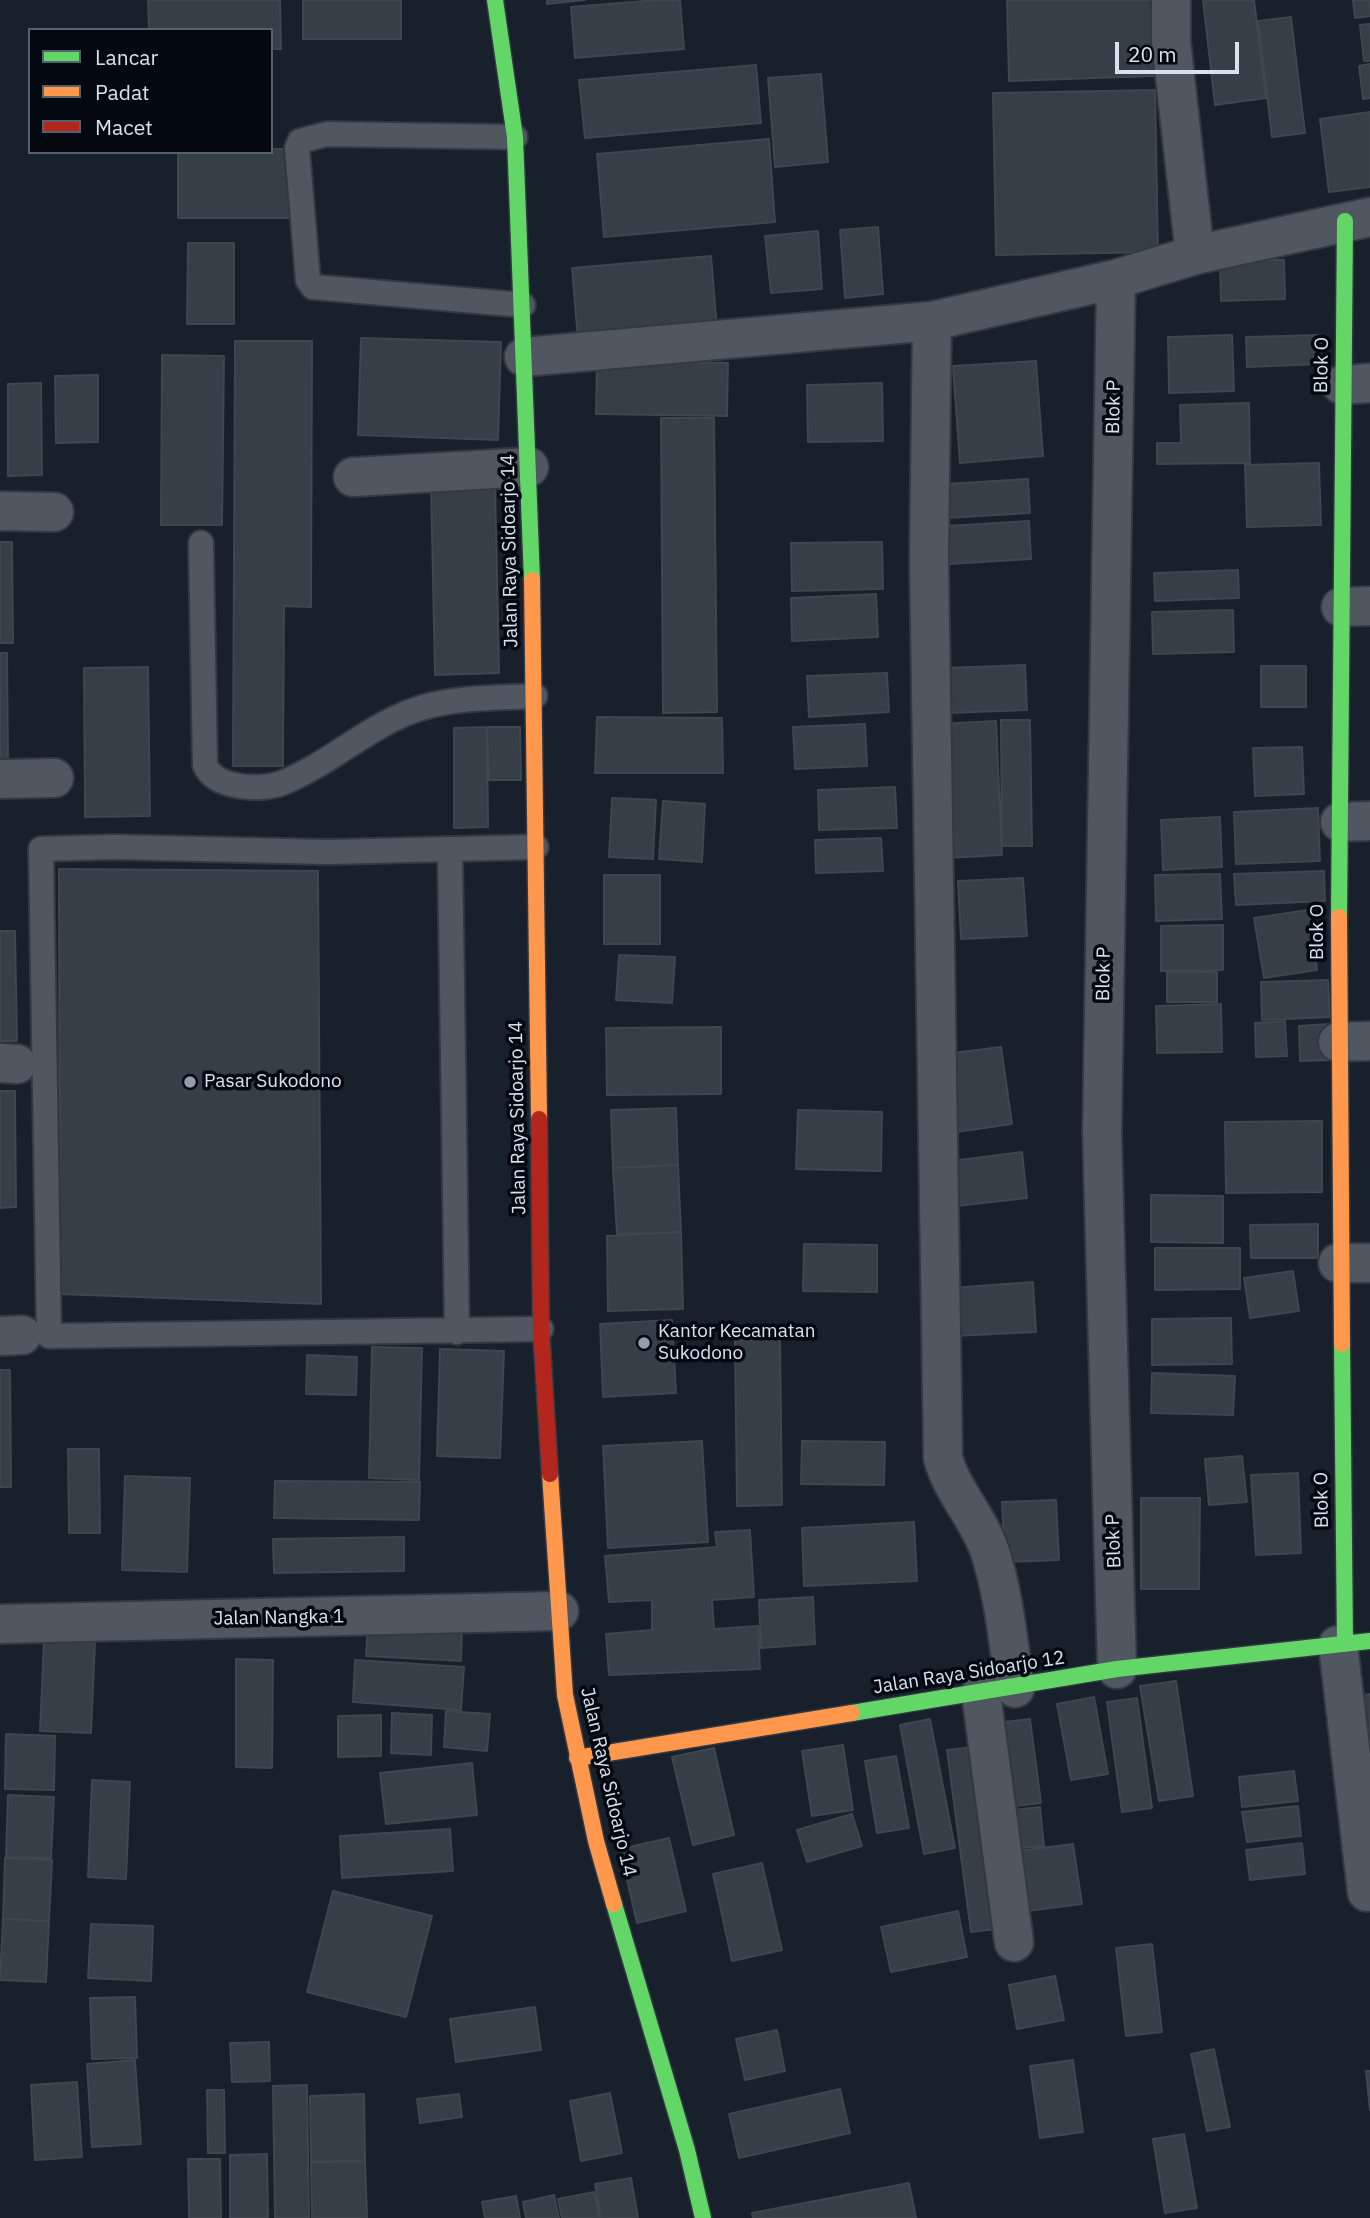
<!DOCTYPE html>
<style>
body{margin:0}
#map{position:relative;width:1370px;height:2218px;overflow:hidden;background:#17202b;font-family:"IBM Plex Sans",sans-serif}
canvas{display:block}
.legend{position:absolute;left:28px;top:28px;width:245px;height:126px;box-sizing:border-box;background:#040911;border:2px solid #58606a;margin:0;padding:9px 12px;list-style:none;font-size:21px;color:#d7e2ef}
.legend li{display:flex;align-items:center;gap:14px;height:35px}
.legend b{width:35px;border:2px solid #58606a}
.scale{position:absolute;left:1115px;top:42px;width:124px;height:32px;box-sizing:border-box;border:4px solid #d7e2ef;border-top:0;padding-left:9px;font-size:21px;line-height:24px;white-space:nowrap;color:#d7e2ef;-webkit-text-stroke:5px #040911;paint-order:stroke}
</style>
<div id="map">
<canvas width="1370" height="2218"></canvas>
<ul class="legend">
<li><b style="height:9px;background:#63d668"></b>Lancar</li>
<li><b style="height:9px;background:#ff974d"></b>Padat</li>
<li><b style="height:9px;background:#b3261e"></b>Macet</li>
</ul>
<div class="scale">20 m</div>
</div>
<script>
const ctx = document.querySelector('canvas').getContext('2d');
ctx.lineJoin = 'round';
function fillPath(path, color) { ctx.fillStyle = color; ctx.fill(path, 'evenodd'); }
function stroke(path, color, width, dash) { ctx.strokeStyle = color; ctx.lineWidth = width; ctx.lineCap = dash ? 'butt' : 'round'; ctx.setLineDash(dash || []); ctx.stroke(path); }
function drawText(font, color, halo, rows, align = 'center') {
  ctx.font = font + ' "IBM Plex Sans",sans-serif'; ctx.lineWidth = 7; ctx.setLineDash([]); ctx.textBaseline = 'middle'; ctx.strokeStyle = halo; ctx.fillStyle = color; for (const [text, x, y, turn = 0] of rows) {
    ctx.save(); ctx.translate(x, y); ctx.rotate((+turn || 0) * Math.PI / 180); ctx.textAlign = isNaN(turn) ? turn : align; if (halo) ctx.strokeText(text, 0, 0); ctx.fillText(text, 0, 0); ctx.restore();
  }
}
const building = new Path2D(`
 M148 0H280L281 49H271V30H149Z
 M303 0H401V39H303Z
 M547 0H585L547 4Z
 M657 0H680L684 49 575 58 571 7Z
 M1007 0H1153L1156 76 1009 81Z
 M1203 0H1254L1266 98 1215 105Z
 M1353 0H1370V16L1355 18Z
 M1291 17 1305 133 1272 137 1258 21Z
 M1370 24V61H1364L1360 25Z
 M1370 64V98L1363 99 1359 66Z
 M756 65 761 123 585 138 579 80Z
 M821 74 828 162 775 167 768 78Z
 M1155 90 1158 252 996 255 993 93Z
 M1370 112V187L1329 192 1320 119Z
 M769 139 775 222 604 237 597 154Z
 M271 149H290L289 218H178V152H271Z
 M878 227 883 294 845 298 840 230Z
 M818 231 822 289 771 293 765 236Z
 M188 243H234V324H187Z
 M711 256 717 328 578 340 572 268Z
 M1220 260H1284L1285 299 1221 301Z
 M1232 335 1234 391 1169 393 1168 337Z
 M1321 335V364L1247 367 1246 337Z
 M361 338 501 342 498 440 358 435Z
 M235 341H312L311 607 284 606 283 766H233Z
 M162 355 224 356 222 525H161Z
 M597 360 728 363 727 416 596 414Z
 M1036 361 1043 456 960 463 953 366Z
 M98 375V442L56 443 55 376Z
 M41 383 42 475 8 476V384Z
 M882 383 883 441 808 442 807 385Z
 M1249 403 1250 463 1157 464V443H1181L1180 405Z
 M661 418H714L717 712 663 713Z
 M1319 463 1321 525 1247 527 1245 465Z
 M1028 479 1030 513 946 518 945 484Z
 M495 483 499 673 435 675 431 484Z
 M1029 521 1031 559 949 564 947 526Z
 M0 542H12L13 643H0Z
 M882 542 883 589 792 591 791 543Z
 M1238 570 1239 598 1155 601 1154 573Z
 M876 594 878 637 792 641 791 598Z
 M1233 610 1234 652 1153 654 1152 612Z
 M0 653H7L8 767H0Z
 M1025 665 1027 710 947 713 945 668Z
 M1261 666H1306V707H1261Z
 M148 667 150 816 85 817 84 668Z
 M887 673 889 712 809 717 807 676Z
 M597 717 722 718 723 773H595Z
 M1001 720H1030L1032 846H1002Z
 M996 721 1002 855 946 858 939 724Z
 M865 724 867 766 795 769 793 727Z
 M487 727H520L521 780H489Z
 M487 727 488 827 454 828V728Z
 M1302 747 1304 794 1255 796 1253 748Z
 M895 787 897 828 819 830 818 790Z
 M612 798 656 800 653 859 609 857Z
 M663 801 705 804 702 862 659 859Z
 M1318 808 1320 861 1236 864 1234 812Z
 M1220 817 1222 867 1163 870 1161 820Z
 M881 838 883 871 816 873 815 840Z
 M59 869 318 871 321 1304 60 1294Z
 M1324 871 1325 901 1236 905 1234 874Z
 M1220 874 1222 919 1156 921 1155 875Z
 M604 875H660V944H604Z
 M1023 878 1027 936 961 939 958 881Z
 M1308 910 1317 970 1264 978 1254 918Z
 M1223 925V970L1161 971V926Z
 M0 931H15L17 1041H0Z
 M619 955 675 957 672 1003 616 1000Z
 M1167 972H1217V1002H1167Z
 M1328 980 1330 1017 1262 1020 1261 982Z
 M1221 1004 1222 1052 1157 1053 1156 1006Z
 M1285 1021 1287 1056 1256 1057 1255 1023Z
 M1330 1024 1331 1060 1300 1061 1299 1026Z
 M721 1027V1094L607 1095 606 1028Z
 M1001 1047 1012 1124 956 1132 945 1054Z
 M0 1091H15L16 1207 0 1208Z
 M676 1108 678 1165 613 1168 611 1110Z
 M798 1110 882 1112 881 1171 796 1169Z
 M1322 1121V1192L1226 1193 1225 1122Z
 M1022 1152 1027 1198 957 1206 952 1161Z
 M678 1165 681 1232 617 1234 613 1168Z
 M1151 1195 1223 1196V1243L1151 1242Z
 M1318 1224V1258H1251L1250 1225Z
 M681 1232 683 1309 608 1311 607 1236Z
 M804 1244 877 1245V1292L803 1291Z
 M1155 1248H1240V1289L1155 1290Z
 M1293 1271 1299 1311 1250 1318 1244 1278Z
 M1033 1282 1036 1332 954 1336 951 1288Z
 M1231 1318 1232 1364 1152 1365V1319Z
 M672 1320 676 1393 603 1397 600 1324Z
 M735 1340H780L782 1505 737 1506Z
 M372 1347 422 1348 419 1480 369 1478Z
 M440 1349 504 1351 500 1458 437 1456Z
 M307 1355 357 1357 356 1395 306 1394Z
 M0 1370H10L11 1487H0Z
 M1152 1373 1235 1376 1233 1415 1151 1413Z
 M702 1441 708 1542 608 1548 603 1446Z
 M802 1441 885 1442 884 1485 801 1484Z
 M68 1449H99L100 1533H69Z
 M1242 1456 1247 1502 1209 1505 1205 1459Z
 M1298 1473 1301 1553 1256 1555 1251 1475Z
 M125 1476 190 1478 187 1572 122 1570Z
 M275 1481 420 1482 419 1520 274 1518Z
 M1141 1498H1200L1199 1589H1141Z
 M1056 1500 1059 1560 1005 1562 1002 1502Z
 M914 1522 917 1581 804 1586 802 1528Z
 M750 1530 754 1597 712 1600 714 1629 758 1626 760 1669 609 1675 606 1634 652 1630V1600L609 1602 605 1556 717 1547 715 1532Z
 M404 1537V1571L274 1573 273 1539Z
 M813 1597 815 1644 761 1648 759 1600Z
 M368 1623 462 1629 461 1661 366 1656Z
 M44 1640 95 1642 91 1733 40 1731Z
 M236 1659 273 1660 272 1768 236 1767Z
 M355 1660 464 1667 461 1710 353 1702Z
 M1176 1681 1193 1796 1159 1801 1140 1686Z
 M1370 1694V1755L1359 1696Z
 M1094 1697 1108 1774 1071 1780 1057 1704Z
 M1137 1698 1152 1808 1122 1812 1107 1702Z
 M446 1711 490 1714 487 1751 444 1747Z
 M392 1713 432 1715 431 1755 391 1753Z
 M381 1715V1756L338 1757V1716Z
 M930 1719 955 1848 924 1854 900 1725Z
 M1030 1719 1041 1803 1015 1806 1004 1722Z
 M6 1734 55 1736 54 1790 5 1789Z
 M843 1745 853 1810 812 1816 802 1751Z
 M981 1746 1005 1928 971 1932 947 1750Z
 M714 1748 734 1835 693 1845 672 1757Z
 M896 1756 909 1828 877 1833 865 1761Z
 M472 1763 477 1815 386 1824 380 1773Z
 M1294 1771 1298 1801 1242 1807 1239 1777Z
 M92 1780 130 1782 126 1879 88 1877Z
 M8 1795 54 1797 51 1858 6 1857Z
 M1298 1806 1301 1836 1247 1842 1242 1812Z
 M1040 1807 1044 1846 1019 1848 1014 1810Z
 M852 1814 862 1846 807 1862 797 1830Z
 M450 1829 453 1871 342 1878 340 1836Z
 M669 1838 686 1911 637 1923 620 1849Z
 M1302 1843 1305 1874 1250 1880 1246 1850Z
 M1073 1844 1082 1904 1027 1911 1018 1851Z
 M5 1858 52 1860 49 1921 3 1919Z
 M762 1863 782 1950 732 1961 713 1874Z
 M333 1891 432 1916 406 2017 307 1992Z
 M958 1911 967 1957 891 1972 881 1927Z
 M3 1919 49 1921 46 1982 0 1980Z
 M91 1924 153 1926 151 1981 88 1978Z
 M1152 1944 1162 2032 1126 2036 1116 1948Z
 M1055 1976 1064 2020 1017 2029 1009 1985Z
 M135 1997 137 2058 92 2059 90 1998Z
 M535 2007 541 2050 456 2062 450 2019Z
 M777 2030 785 2071 745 2080 736 2039Z
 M269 2042 270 2081 232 2082 230 2043Z
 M1214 2049 1230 2127 1207 2131 1191 2054Z
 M135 2060 141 2144 92 2147 87 2064Z
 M1073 2060 1083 2132 1040 2138 1030 2066Z
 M1366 2071H1370V2110Z
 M77 2082 82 2157 35 2160 31 2085Z
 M307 2085 309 2218H275L273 2086Z
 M840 2089 850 2133 739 2158 729 2114Z
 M207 2090H224L225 2153H208Z
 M610 2093 622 2153 581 2161 570 2101Z
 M364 2094 365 2161 311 2162 310 2096Z
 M459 2094 462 2117 420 2123 417 2099Z
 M1184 2134 1197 2208 1165 2213 1153 2139Z
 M267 2154 268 2218H230V2155Z
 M188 2159H220L221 2218H189Z
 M365 2161 367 2218H312L311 2162Z
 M631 2178 638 2218H601L595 2184Z
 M909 2183 916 2218H753L752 2213Z
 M594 2192 600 2218H562L558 2199Z
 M554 2195 559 2218H526L523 2202Z
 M516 2196 520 2218H485L482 2202Z`);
fillPath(building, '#363e48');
stroke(building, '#3e4650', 2);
const lane = new Path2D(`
 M515 137 327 134 300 141 297 148 308 280 313 287 523 305
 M201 543 205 765C215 789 261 791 282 783 332 763 372 722 424 707 459 697 499 698 535 696
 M536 847 328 852 115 847 41 849 49 1336 541 1329
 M450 849 457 1332`);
const street = new Path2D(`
 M1171 0V41L1195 255
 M1116 279 1102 1133 1117 1669
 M932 321 929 560 943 1458C952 1491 977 1516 989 1549 1004 1593 1008 1642 1015 1688
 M524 357 932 321 1116 279 1195 255 1370 217
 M1342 385 1370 383
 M353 477 529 467
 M0 511 54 512
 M1341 607 1370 606
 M0 779 54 778
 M1340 822 1370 821
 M1338 1042 1370 1041
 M0 1063 17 1064
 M1338 1263H1370
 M0 1336 22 1335
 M0 1624 559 1611
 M1338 1645 1367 1892
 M981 1693 1014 1942`);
const fast = new Path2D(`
 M495 0 515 137 532 580
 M1339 917 1345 221
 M1342 1344 1345 1644
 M852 1713 1117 1669 1370 1641
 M614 1904 687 2150 703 2218`);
const slow = new Path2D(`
 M532 580 539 1119
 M1339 917 1342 1344
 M550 1474 565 1695 596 1841 614 1904
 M577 1758 852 1713`);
const jam = new Path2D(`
 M539 1119 541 1329 550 1474`);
stroke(lane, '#333943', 28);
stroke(street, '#333943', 42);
stroke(fast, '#333943', 19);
stroke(slow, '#333943', 19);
stroke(jam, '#333943', 19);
stroke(lane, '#505761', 24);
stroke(street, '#505761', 38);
stroke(fast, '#63d668', 16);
stroke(slow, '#ff974d', 16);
stroke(jam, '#b3261e', 16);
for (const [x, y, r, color] of [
 [190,1082,7,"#949eaa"],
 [644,1343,7,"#949eaa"]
]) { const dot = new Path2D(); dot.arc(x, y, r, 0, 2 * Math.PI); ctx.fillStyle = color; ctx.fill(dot); stroke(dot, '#040911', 2.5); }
drawText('19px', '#d7e2ef', '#040911', [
 ["Blok O",1322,365,-89],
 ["Blok P",1114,407,-89],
 ["Jalan Raya Sidoarjo 14",510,551,-91],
 ["Blok O",1318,932,-90],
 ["Blok P",1104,974,-89],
 ["Jalan Raya Sidoarjo 14",518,1118,-91],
 ["Blok O",1322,1500,-91],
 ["Blok P",1114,1541,-92],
 ["Jalan Nangka 1",279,1618,-1],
 ["Jalan Raya Sidoarjo 12",969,1673,-9],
 ["Jalan Raya Sidoarjo 14",608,1782,77]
]);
drawText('19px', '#d7e2ef', '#040911', [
 ["Pasar Sukodono",204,1082],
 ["Kantor Kecamatan",658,1332],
 ["Sukodono",658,1354]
], 'left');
</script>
